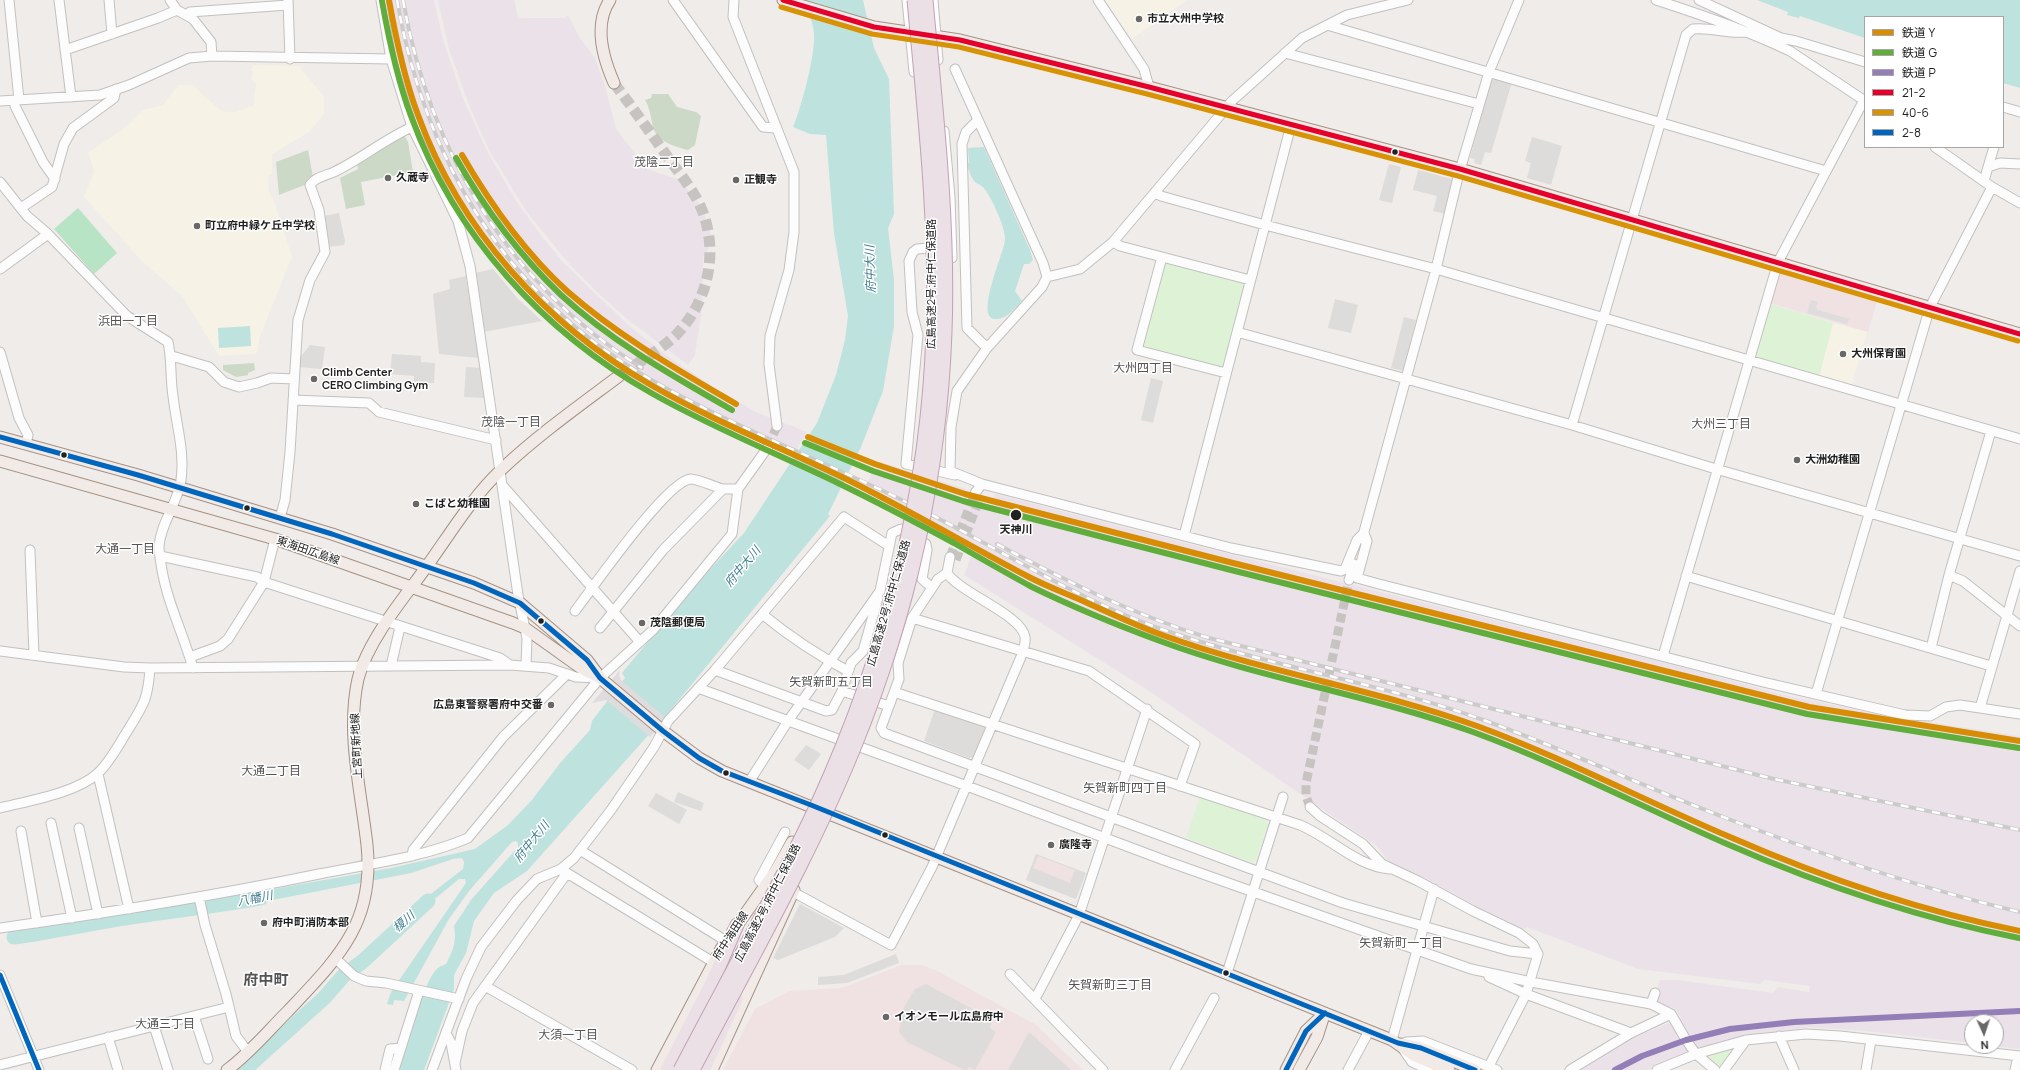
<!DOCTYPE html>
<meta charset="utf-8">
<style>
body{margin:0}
#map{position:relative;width:2020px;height:1070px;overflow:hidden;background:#efece9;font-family:Manrope,"Noto Sans JP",sans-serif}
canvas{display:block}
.legend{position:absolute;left:1864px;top:16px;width:140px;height:132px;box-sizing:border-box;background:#fff;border:1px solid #a6a6a6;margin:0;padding:5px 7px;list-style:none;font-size:12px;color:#212121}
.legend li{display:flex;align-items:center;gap:8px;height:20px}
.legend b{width:20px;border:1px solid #a6a6a6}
.north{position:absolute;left:1964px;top:1014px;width:40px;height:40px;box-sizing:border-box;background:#fff;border:1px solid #a6a6a6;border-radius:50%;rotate:177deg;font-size:11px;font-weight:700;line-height:16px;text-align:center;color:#212121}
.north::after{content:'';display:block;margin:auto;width:14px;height:18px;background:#696867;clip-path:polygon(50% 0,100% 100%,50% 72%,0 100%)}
</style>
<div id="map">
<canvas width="2020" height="1070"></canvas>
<ul class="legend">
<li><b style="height:5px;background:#d78c03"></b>鉄道 Y</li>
<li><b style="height:5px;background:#60ad3b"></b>鉄道 G</li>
<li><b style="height:5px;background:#947eb8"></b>鉄道 P</li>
<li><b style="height:5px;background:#e4002b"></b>21-2</li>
<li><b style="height:5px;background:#d79205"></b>40-6</li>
<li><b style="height:5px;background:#0065bd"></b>2-8</li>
</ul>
<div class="north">N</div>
</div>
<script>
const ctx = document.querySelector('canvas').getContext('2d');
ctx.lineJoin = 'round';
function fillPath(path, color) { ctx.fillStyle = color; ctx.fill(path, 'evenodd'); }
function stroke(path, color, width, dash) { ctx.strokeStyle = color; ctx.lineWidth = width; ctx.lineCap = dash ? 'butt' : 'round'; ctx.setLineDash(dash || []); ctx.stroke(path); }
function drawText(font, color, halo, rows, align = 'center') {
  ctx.font = font + ' Manrope,"Noto Sans JP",sans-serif'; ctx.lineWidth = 3; ctx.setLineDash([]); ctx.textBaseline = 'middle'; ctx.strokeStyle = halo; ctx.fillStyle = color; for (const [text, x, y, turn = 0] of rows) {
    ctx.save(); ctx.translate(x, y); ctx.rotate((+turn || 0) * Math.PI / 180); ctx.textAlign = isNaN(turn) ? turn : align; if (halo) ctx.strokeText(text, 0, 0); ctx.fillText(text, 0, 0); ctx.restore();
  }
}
fillPath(new Path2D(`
 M1779 273 1877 301 1868 332 1770 303Z
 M1036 854 1086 873 1076 899 1026 880Z
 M902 965H921L935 970 1036 1025 1083 1070H723L755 1009 790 991 842 988Z`), '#f0e1e2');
fillPath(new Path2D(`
 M384 0H434L443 40 462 96 487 151 515 199 540 234 563 262 628 325 666 355 721 392 758 413 807 432 792 457 643 389 613 370 564 334 521 293 454 206 415 124 394 57Z
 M438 0H514L518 16 521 18H564L568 15 580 38 595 58 605 86 616 129 647 169 683 181 690 194H692L702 207 712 238 706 255 703 257 702 308 695 355 688 365 627 319 598 293 571 266 526 211 489 150 471 110 449 49Z
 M877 461 966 489 963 501 989 509 995 494 1193 545 1689 669 1784 695 1883 715 2020 736V1049L1994 1046H1996V1022H1972V1043L1855 1030 1810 1027 1751 1035 1698 1050 1647 1070H1576L1628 1040 1681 1018 1674 1008 1653 1002 1660 980H1677L1773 993 1778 987 1809 992 1810 986 1765 980 1760 984 1638 969 1527 927 1524 929 1475 906 1436 884 1388 861 1377 846 1143 687 964 575 974 550 864 491Z`), '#ebe2e9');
fillPath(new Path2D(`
 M1105 0H1187L1132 39Z
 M253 65 299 66 324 97V114L309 132 272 154V174L268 176 269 192 274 201 292 257 259 339 258 351 256 354 219 356 182 296 142 261 84 197 94 171 88 153 126 127 143 110 163 105 178 85H192L222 111 235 112 253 106 256 84 251 79 254 72 251 70Z
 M1833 323 1867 332 1851 387 1819 377Z`), '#f7f2e6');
fillPath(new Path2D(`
 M652 94H668L677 107 696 112 701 116 695 145 688 150C676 147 657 142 653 127 651 118 650 108 645 100L651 98Z
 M403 133 408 142 413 172 361 182 365 205 346 209 340 178 358 169 357 162Z
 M308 150 313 177 308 179 307 184 279 195 276 162Z
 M254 363 255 370 248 373V375L236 377 223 370V365Z`), '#cbd9c6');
fillPath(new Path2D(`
 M1168 261 1242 280 1245 284 1223 367 1219 369 1143 349 1141 346 1163 263Z
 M1770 304 1833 323 1819 377 1756 359 1755 354Z
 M1200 797 1264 819 1268 824 1256 860 1251 862 1186 838Z
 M1730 1049 1732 1053 1722 1066H1717L1709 1057V1055Z`), '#def3d6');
fillPath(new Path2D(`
 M78 208 117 253 94 274 54 229Z`), '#b6e4c4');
fillPath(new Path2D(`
 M1495 77 1512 82 1491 153 1485 152 1481 165 1474 163 1475 159 1470 158 1491 79 1494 80Z
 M1532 137 1562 146 1551 185 1527 178 1531 163 1525 161Z
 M1389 164 1401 167 1392 203 1379 200Z
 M1418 170 1455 180 1446 214 1433 211 1437 196 1413 190Z
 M339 213 345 241 344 245 327 247 323 216Z
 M493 269 518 299 542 321 483 332 475 273Z
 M466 276 468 291 479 358 439 354 433 294 450 289 449 280Z
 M1335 299 1358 305 1351 333 1328 328Z
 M1404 317 1416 320 1403 371 1391 368Z
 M310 345 325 347 322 369 298 367V360Z
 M392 354 421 356V362L435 363 434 383 414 382V376L390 374Z
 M466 367 480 368 484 398 464 397Z
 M1151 378 1163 381 1153 423 1141 420Z
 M935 709 987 726 975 757 969 758 924 741Z
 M806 745 821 754 809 770 794 760Z
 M678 792 704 803 701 811 674 802Z
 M656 793 687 810 679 824 648 806Z
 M1036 854 1086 873 1076 899 1026 880ZM1038 856 1075 870 1070 883 1033 868Z
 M800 904 844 928 835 937 778 960 773 958Z
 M896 954 899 963 847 983 818 985V977L844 975Z
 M926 984 993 1020 990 1026 991 1029 996 1032 975 1070 969 1067 967 1070H964L907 1042 899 1032 903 1009 915 989Z
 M1029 1032 1071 1070H1008Z`), '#dddcda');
fillPath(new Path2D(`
 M805 0H863L874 48 889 79 894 214 888 228 894 280V326L883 391 861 447 828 514 830 516 669 712 527 871 494 893 474 921 466 953 454 975V989L424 1070H397C403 1052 425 977 438 968 440 966 444 965 446 964 453 951 457 941 454 926L471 900 518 847V843L516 841 512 842 469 891 449 919 404 1001 394 1000 393 1005 387 1004 391 992 466 883 465 879H459L415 915 409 911 463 869 464 862 462 858 453 859 411 873 242 906 240 895 391 868 475 849 508 825 531 801 561 762 590 730 592 721 625 678 622 673 689 592 744 533 817 423 836 375 845 340 848 316 834 233 826 135 810 134 793 127C801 109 816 53 814 33 813 22 808 11 805 0Z
 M1757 0H2020V88L2003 83V17H1865V38L1800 16 1799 18 1787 15 1788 12Z
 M984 147 1030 250 1033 260 1029 264H1024L1015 291 1022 301C1014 308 1007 320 995 319 974 318 1005 250 1005 240 1006 228 991 196 983 187 981 185 977 184 975 182 971 178 969 169 966 163H969L968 148Z
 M250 326 251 346 219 348 218 328Z`), '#bee2de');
fillPath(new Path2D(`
 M1811 300 1818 302 1816 307 1818 310 1849 319 1847 324 1807 313Z
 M620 670 619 676 621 680 666 718 650 737 606 700 592 703Z`), '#dedcdc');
stroke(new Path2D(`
 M14 937C45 933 71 927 101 922 154 912 208 908 261 898
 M244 1070 324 998 345 974 362 962 428 901`), '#bee2de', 15);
stroke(new Path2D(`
 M768 447 777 426
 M950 557 975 493
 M956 560 981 495
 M1310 807 1306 796V783L1349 580`), '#c6c3c1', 9, [9, 4.5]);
stroke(new Path2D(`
 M614 83C632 107 650 132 667 156 679 173 694 190 702 210 719 253 708 303 675 336 659 351 637 363 619 376`), '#c6c3c1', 11, [11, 5.5]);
const minor = new Path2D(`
 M9 0 19 100
 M59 0 71 97
 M109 0 112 34
 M170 0 177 10 193 19 211 42 212 56
 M288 0 290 59
 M381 0 391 59 412 127 458 221 470 266 518 595 527 638 526 666
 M673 0 763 127 775 128
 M734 0 733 17 794 172V232L789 270 770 336 769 364 777 426
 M907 0 914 72
 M933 0 938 60
 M1098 0 1144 69 1149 87
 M1656 0C1702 15 1746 30 1790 51L1865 101
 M1699 0 1781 38
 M186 15 190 12 288 5
 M1327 25 1826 171
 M1776 44 1781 38 1796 41 1865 62
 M65 50 158 18 177 10
 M1285 53 1479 104
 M955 69 1043 263 1047 277 1042 287 987 348 957 391 951 427 950 471 982 484 1231 548 1341 571 1345 569 1357 540 1364 533 1367 541 1357 578 1379 584 1763 682 1905 715 1930 716 1946 707 1960 705 2020 714
 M15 100V106L43 162 55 179
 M0 101 100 95 129 85 189 58 212 56 391 59
 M2003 107 2020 112
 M977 121 966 132 962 144 967 328 987 348
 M944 131 950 197 952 258
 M1935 147 1992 187 2020 203
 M1988 167 1994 147
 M1984 181 1988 167 2000 163 2020 164
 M0 182 27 216 48 234 127 316 168 342C172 360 170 377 173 396 176 424 185 451 181 480 178 503 161 522 159 546 159 551 160 558 161 564 166 600 183 633 193 668
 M1155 192 1161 196 1265 225 1436 269 2020 439
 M21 208 52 187 64 144 73 128 114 98 116 89
 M1113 242 1120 246 1250 280
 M929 248 917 249 913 252 909 261 912 312 918 335 906 464 955 475
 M1162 257 1137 350 1226 373
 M0 269 48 234
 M1047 277 1080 269 1113 242 1232 101 1302 38 1347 15 1408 0
 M1237 332 1572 425 1716 469 2020 556
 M0 352 19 418 28 435 26 444
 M172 356 209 367 224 382 239 387 257 383 271 378 294 379
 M293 400 369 403 379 412 496 440
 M1572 425 1686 35 1693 29C1712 27 1726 34 1747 32
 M502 485 640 642
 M975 493 982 484
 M280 518 285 500 290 452 298 320 310 280 325 252 319 210 310 185C315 177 325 176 334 172 361 159 385 139 412 127
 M1184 536 1291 125
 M1362 539 1436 269 1458 177 1489 72 1519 0
 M30 550 34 655
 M160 556 257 577 264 582 500 658 510 665
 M950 557 947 573 938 579 912 618 898 663 899 679 882 725 881 728 884 733 1343 903 1510 951 1538 954
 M1949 575 1963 581 2020 626
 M1686 576 1991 666
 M1349 580 1354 564
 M575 611C592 589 667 480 691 479 698 479 715 487 723 489
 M762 614C789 636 817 655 848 671
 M912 618 1089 671 1195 744 1180 786
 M600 628 663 550 723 489H738
 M1931 648 1949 575 1991 431
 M0 651 124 667 150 668 510 665 549 668 576 677 599 678
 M1663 656 1778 262 1864 100
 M190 657 220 646 228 639 264 582 275 539
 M391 666 400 627
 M715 670 826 711 832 710 842 691 851 663 863 651 878 598
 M698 688 967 786 1169 862 1471 969 1531 982 1651 1004 1671 1014 1686 1040 1696 1054 1715 1070
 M842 691 889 706
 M894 692 1300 825C1331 838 1356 866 1390 869
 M1816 694 1930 307 1992 187
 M1980 708 2020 571
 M98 774 129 909
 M749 782 788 721 880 591 892 533 901 529 926 544 927 550 922 579 932 588
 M1310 807 1320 816 1363 844 1382 864 1418 881 1473 911 1519 933 1533 944 1538 954 1526 994 1489 1066
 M0 808C27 801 77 793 98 773 110 762 119 744 128 730 144 704 148 699 150 668
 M51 823 72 918
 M79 828 98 914
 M21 831 37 923
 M580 850 726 941
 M412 856 413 850 503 737 567 674
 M562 870 713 962
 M765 887 759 880 785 832
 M793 892 891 945 932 867 1023 652C1024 647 1026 641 1025 637 1022 615 960 593 947 573
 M199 897 205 925 226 994 236 1036 248 1052
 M0 928C107 913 213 896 319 874 369 864 421 858 468 838L600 678 653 630 732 534 738 489 768 447
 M336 959 354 976 366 981 386 983 459 999
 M1227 973 1283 797
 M1010 974 1103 1070
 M0 975 39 1070
 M1489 977 1526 994 1631 1033
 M485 986 632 1070
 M1035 999 1079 915 1147 709
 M1651 1004 1655 993
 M194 1016 208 1059
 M154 1026 168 1070
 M446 1033 451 1043 456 1070
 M1779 1036 1794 1070
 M108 1037 118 1070
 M1392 1040 1434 889
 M1406 1042 1423 1041 1497 1070
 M1403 1049 1412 1062 1429 1070
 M455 1063 462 1031 473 1003 567 873
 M0 1065 229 1007
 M385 1070 390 1049 401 1048
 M394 1070 419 991
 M432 1070 466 979 481 947 517 900 537 879 561 869 574 858 611 810 654 747 668 721 715 670 844 517 889 546
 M1175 1070 1214 998
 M1348 1070 1369 1031
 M1570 1070 1631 1033 1671 1014
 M1657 1070 1696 1054 1746 1040 1806 1034 1840 1036 2020 1056
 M1724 1070 1746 1040
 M1866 1070 1871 1040
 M2015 1070 2018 1056`);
const major = new Path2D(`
 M610 0C593 25 603 58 614 83
 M783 0 874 27 960 40 1149 87 1460 169 2020 334
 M0 437 138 475 332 534 474 583 520 603 587 660 599 676
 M0 461 275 539 513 623 525 628 581 668 600 678 663 731 699 758 722 771 1392 1040 1415 1056 1449 1070
 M733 931 775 872 792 842
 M1401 1044 1421 1048 1475 1070
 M227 1070C250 1053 268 1031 288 1011 338 958 375 923 367 845 361 791 346 733 358 679 367 644 397 606 419 577 446 541 469 500 502 469 538 435 579 406 619 376
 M657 1070 722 947
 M712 1070 794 890
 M1286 1070 1306 1031 1325 1013
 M1299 1070 1317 1037 1324 1015`);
const highway = new Path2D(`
 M667 1070 712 983 737 925
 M703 1070 736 999`);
stroke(minor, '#c2c1c0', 11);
stroke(major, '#a59285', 13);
stroke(highway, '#c3a1b4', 15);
stroke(minor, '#fdfcfc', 9);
stroke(major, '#f2eae6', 11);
stroke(highway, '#ebe0e5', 13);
const rail = new Path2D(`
 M397 0C425 160 505 295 648 378 729 425 819 459 904 501 995 545 1079 603 1176 634 1278 668 1385 684 1486 721 1569 751 1649 789 1731 820 1826 856 1922 889 2020 912
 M403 0C430 153 509 285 642 368
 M997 544C1066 581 1134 615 1209 638L1774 779 2020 830`);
stroke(rail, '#cbcbca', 4);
stroke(rail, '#fff', 2.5, [8]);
const highwayBridge = new Path2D(`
 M680 1070C726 982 775 895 817 805 885 656 928 495 933 332 937 221 924 110 914 0
 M693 1070C748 964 809 859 854 748 908 616 940 474 945 332 949 221 936 110 926 0`);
stroke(highwayBridge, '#c3a1b4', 15, []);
stroke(highwayBridge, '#ebe0e5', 13);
stroke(new Path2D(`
 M783 0 874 27 960 40 1149 87 1460 169 2020 334`), '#e4002b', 5);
stroke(new Path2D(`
 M781 7 872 34 959 47 1147 94 1458 176 2018 341`), '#d79205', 5);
stroke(new Path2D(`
 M0 437 138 475 332 534 474 583 520 603 587 660 600 678 663 731 699 758 722 771 811 805 1398 1043 1421 1048 1475 1070
 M0 975 39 1070
 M1286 1070 1306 1031 1325 1013`), '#0065bd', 5);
stroke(new Path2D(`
 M389 0C396 39 404 78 418 115 460 230 545 324 651 385 713 421 782 448 846 479 909 510 968 545 1029 577 1046 586 1065 593 1083 601 1110 613 1137 626 1165 636 1267 673 1375 689 1477 726 1564 758 1645 801 1730 837 1824 878 1920 911 2020 931
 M462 155C491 205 524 252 567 291 618 336 678 370 736 404
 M808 437 875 464 965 494 1233 563 1809 707 2020 741`), '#d78c03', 6);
stroke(new Path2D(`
 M382 1C389 40 397 79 411 116 455 236 543 332 653 394 713 428 778 454 840 484 879 503 917 523 954 543 980 558 1006 573 1032 587 1073 607 1117 625 1160 641 1262 679 1371 695 1473 732 1560 764 1642 807 1727 844 1821 885 1918 918 2019 938
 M456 158C485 209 519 255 561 295 612 342 673 376 732 410
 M805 443 873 471 963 501 1231 570 1807 714 2019 748`), '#60ad3b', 6);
stroke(new Path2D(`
 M1615 1070 1642 1056 1686 1040 1730 1029 1794 1022 2020 1011`), '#947eb8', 6);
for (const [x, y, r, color] of [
 [1139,19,4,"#696867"],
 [1395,152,3.5,"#212121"],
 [388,178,4,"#696867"],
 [736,180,4,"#696867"],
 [197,226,4,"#696867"],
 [1843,354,4,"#696867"],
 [314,379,4,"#696867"],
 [64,455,3.5,"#212121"],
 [1797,460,4,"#696867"],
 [416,504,4,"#696867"],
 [247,508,3.5,"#212121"],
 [1016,515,6,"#212121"],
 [541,621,3.5,"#212121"],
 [642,623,4,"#696867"],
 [551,705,4,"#696867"],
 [726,773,3.5,"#212121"],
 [885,835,3.5,"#212121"],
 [1051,845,4,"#696867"],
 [264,923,4,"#696867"],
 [1226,973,3.5,"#212121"],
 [886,1017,4,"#696867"]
]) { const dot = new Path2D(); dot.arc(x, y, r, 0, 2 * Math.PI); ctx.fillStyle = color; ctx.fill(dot); stroke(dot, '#fff', 1.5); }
drawText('bold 11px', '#212121', '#fff', [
 ["市立大州中学校",1147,19],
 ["久蔵寺",396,178],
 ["正観寺",744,180],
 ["町立府中緑ケ丘中学校",205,226],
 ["大州保育園",1851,354],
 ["Climb Center",322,373],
 ["CERO Climbing Gym",322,386],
 ["大洲幼稚園",1805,460],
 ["こばと幼稚園",424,504],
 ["茂陰郵便局",650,623],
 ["広島東警察署府中交番",543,705,"right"],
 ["廣隆寺",1059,845],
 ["府中町消防本部",272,923],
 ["イオンモール広島府中",894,1017]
], 'left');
drawText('11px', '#212121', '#fff', [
 ["広島高速2号;府中仁保道路",932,284,-90],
 ["東海田広島線",308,551,19],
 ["広島高速2号;府中仁保道路",889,603,-74],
 ["上宮町新地線",357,746,-93],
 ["広島高速2号;府中仁保道路",768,903,-63],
 ["府中海田線",731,936,-57]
]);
drawText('bold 11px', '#212121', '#fff', [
 ["天神川",1016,530]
]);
drawText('12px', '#545454', '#fff', [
 ["茂陰二丁目",664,163],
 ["浜田一丁目",128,322],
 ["大州四丁目",1143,369],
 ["茂陰一丁目",511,423],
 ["大州三丁目",1721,425],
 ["大通一丁目",125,550],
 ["矢賀新町五丁目",831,683],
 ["大通二丁目",271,772],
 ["矢賀新町四丁目",1125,789],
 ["矢賀新町一丁目",1401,944],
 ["矢賀新町三丁目",1110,986],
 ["大通三丁目",165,1025],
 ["大須一丁目",568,1036]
]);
drawText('italic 12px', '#427e8f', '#fff', [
 ["府中大川",871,269,-92],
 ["府中大川",743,567,-50],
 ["府中大川",532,842,-51],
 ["八幡川",255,899,-11],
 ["榎川",404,922,-41]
]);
drawText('bold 15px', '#545454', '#fff', [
 ["府中町",266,981]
]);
</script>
